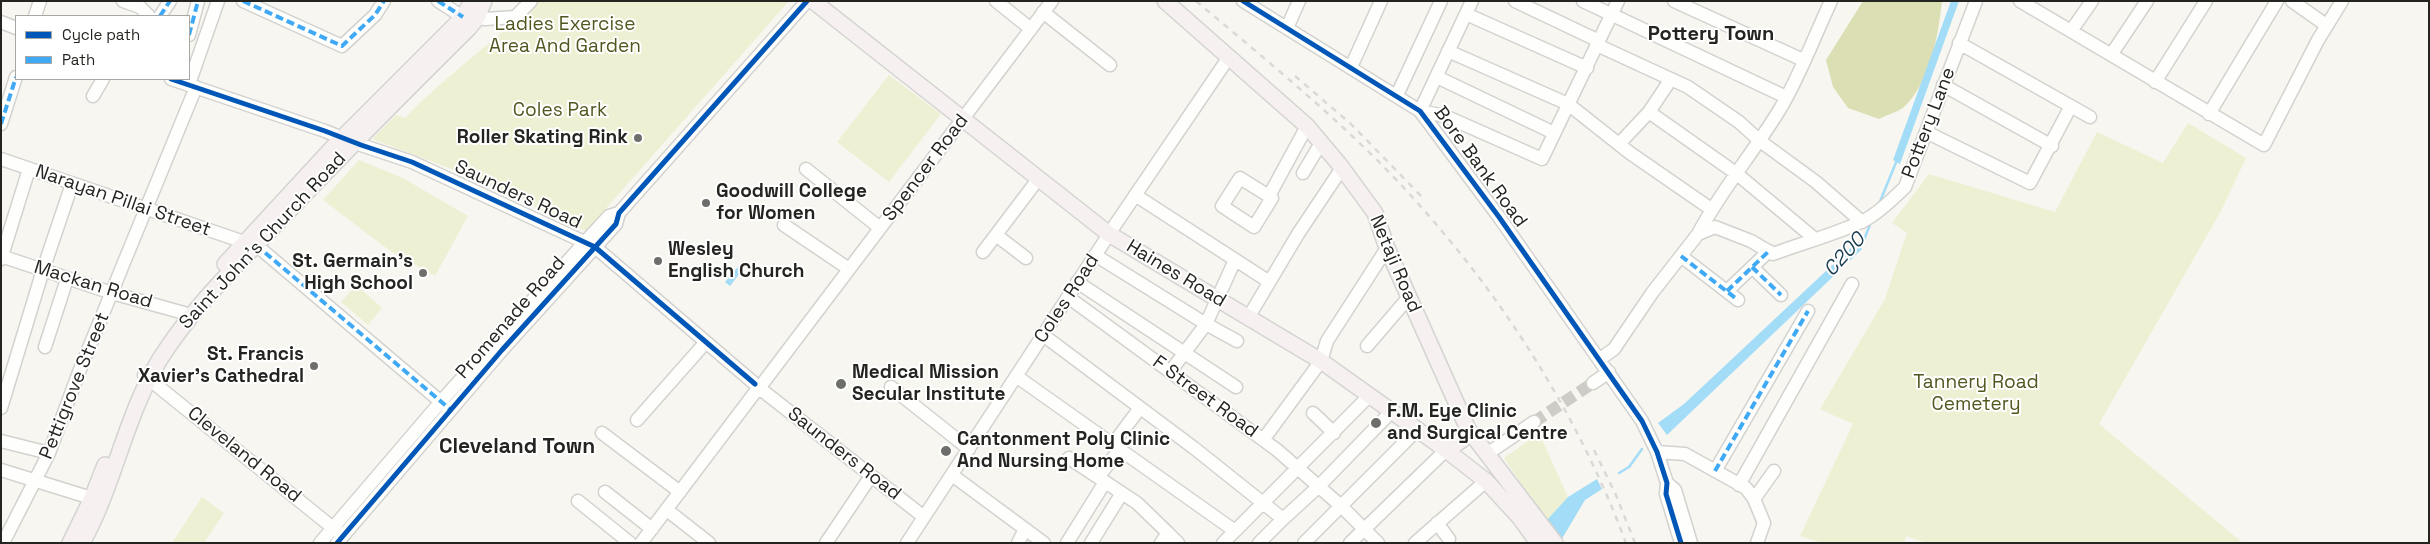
<!DOCTYPE html>
<style>
body{margin:0}
#map{position:relative;width:2430px;height:544px;overflow:hidden;background:#f7f6f1;font-family:"Space Grotesk",sans-serif}
canvas{display:block}
.frame{position:absolute;inset:0;border:2px solid #242421;pointer-events:none}
.legend{position:absolute;left:15px;top:15px;width:175px;height:65px;box-sizing:border-box;background:#fff;border:1px solid #a7a7a6;margin:0;padding:6px 9px;list-style:none;font-size:15px;color:#242421}
.legend li{display:flex;align-items:center;gap:10px;height:25px}
.legend b{width:25px;border:1px solid #a7a7a6}
</style>
<div id="map">
<canvas width="2430" height="544"></canvas>
<div class="frame"></div>
<ul class="legend">
<li><b style="height:6px;background:#0057b8"></b>Cycle path</li>
<li><b style="height:6px;background:#3fa9f5"></b>Path</li>
</ul>
</div>
<script>
const ctx = document.querySelector('canvas').getContext('2d');
ctx.lineJoin = 'round';
function fillPath(path, color) { ctx.fillStyle = color; ctx.fill(path, 'evenodd'); }
function stroke(path, color, width, dash) { ctx.strokeStyle = color; ctx.lineWidth = width; ctx.lineCap = dash ? 'butt' : 'round'; ctx.setLineDash(dash || []); ctx.stroke(path); }
function drawText(font, color, halo, rows, align = 'center') {
  ctx.font = font + ' "Space Grotesk",sans-serif'; ctx.lineWidth = 4; ctx.setLineDash([]); ctx.textBaseline = 'middle'; ctx.strokeStyle = halo; ctx.fillStyle = color; for (const [text, x, y, turn = 0] of rows) {
    ctx.save(); ctx.translate(x, y); ctx.rotate((+turn || 0) * Math.PI / 180); ctx.textAlign = isNaN(turn) ? turn : align; if (halo) ctx.strokeText(text, 0, 0); ctx.fillText(text, 0, 0); ctx.restore();
  }
}
fillPath(new Path2D(`
 M537 1H789L586 231 462 173 372 139 396 115 405 118C446 75 494 42 537 1Z
 M889 75 941 114 889 182 837 142Z
 M2188 123 2246 158 2221 211 2099 424 2243 543H1927L1906 536 1904 543H1823L1800 536 1853 424 1820 409 1885 299 1907 233 1892 223 1929 174 2055 212 2097 132 2163 163Z
 M359 160 401 177 468 216 435 276 389 250 323 200Z
 M356 285 382 308 368 325 341 302Z
 M1539 433 1568 497 1546 521 1504 458Z
 M202 497 224 513 204 543H172Z`), '#eef0d4');
fillPath(new Path2D(`
 M1863 1H1942C1938 36 1931 81 1904 107 1898 112 1886 115 1879 119L1848 108 1833 87 1826 60Z`), '#dcdfb3');
fillPath(new Path2D(`
 M1951 1H1959L1900 164 1893 160Z
 M1858 241 1862 249 1667 435 1658 423 1684 404Z
 M743 261 747 264 730 286 725 282Z
 M1597 479 1602 489 1585 500 1560 542 1546 521 1568 497Z`), '#a3dcf7');
stroke(new Path2D(`
 M1879 204 1897 160
 M1858 246 1864 240 1871 222
 M1619 473 1629 467 1642 449`), '#a3dcf7', 2.5);
stroke(new Path2D(`
 M1534 422 1593 383`), '#cdccc7', 12, [12, 6]);
const minor = new Path2D(`
 M123 1 140 7 149 16
 M243 1 342 46 375 15 384 1
 M438 1 463 17
 M996 1 1031 29
 M1243 1 1420 111 1499 217 1642 421 1657 452 1667 483 1666 494 1681 543
 M1472 1 1420 111 1445 116 1542 159 1618 1
 M1515 1 1599 41
 M1583 1 1786 97
 M1674 1 1803 60
 M2020 1 2264 145 2318 40 2342 1
 M2292 1 2326 25
 M1043 12 1110 65
 M1466 14 1587 68
 M35 16 40 1
 M160 16 170 1
 M477 18 485 19 515 17 531 1
 M1 22 16 28
 M1287 28 1299 1
 M2071 31 2092 1
 M189 35 198 1
 M1959 43 2090 117
 M1597 45 1688 87 1739 122 1760 141 1816 182 1862 222
 M1448 51 1568 104 1630 153 1711 209
 M2111 55 2147 1
 M1351 67 1381 1
 M1437 77 1554 133
 M171 79 325 131 361 145 412 162 595 247 755 384
 M2155 82 2206 1
 M189 84 218 1
 M1943 85 2052 146
 M1397 95 1441 1
 M93 96 103 79
 M1649 112 1737 174 1815 239
 M2209 114 2277 1
 M1 124 16 77
 M1926 132 2030 183 2071 106
 M1619 144 1649 112 1671 79
 M1 159 244 242
 M806 169 880 228
 M1303 173 1321 143
 M1240 178 1272 198 1254 227 1222 206Z
 M1135 195 1268 281
 M1269 196 1307 126
 M784 225 849 269
 M1698 234C1721 190 1754 152 1780 109 1799 78 1815 35 1831 1
 M996 235 1026 258
 M256 245 447 407
 M983 252 1039 178
 M1095 255 1206 324 1237 341
 M1 256 112 293 184 313
 M1681 256 1738 300
 M1 259 29 169
 M1752 267 1781 295
 M1077 282 1236 387
 M1727 291 1769 251
 M1068 297 1277 450 1341 506 1378 543
 M1248 318 1298 234 1342 168
 M1043 335 1194 448 1283 519 1318 487 1392 411
 M1367 346 1409 297
 M45 347 67 279
 M1600 359 1614 349 1652 293 1698 234 1715 227 1751 241 1773 254C1802 243 1833 235 1861 222 1875 216 1894 198 1905 187L1976 1
 M1170 372 1206 324 1235 260
 M144 375 338 532
 M1016 376 1235 531 1223 543
 M763 383 1052 1
 M1593 383 1609 372
 M891 387 969 449
 M763 391 924 517
 M1 408 43 270 72 184
 M1313 413 1334 433
 M637 420 706 342
 M602 433 680 492
 M1263 440 1321 361 1327 341 1387 248
 M1 441 49 453
 M1113 444 1140 408
 M1657 452 1685 454 1746 488 1754 499 1764 523 1757 543
 M1487 454 1534 422
 M1069 458 1137 503 1168 533
 M1 470 101 501
 M1715 471 1808 311
 M952 475 1044 543
 M1099 476 1120 449
 M1667 483 1675 490 1691 543
 M1739 485 1852 284
 M605 492 652 529
 M1754 499 1774 471
 M578 501 630 543
 M667 510 709 543
 M1437 523 1449 539
 M1235 531 1370 395
 M3 543 49 453 79 372 196 87
 M320 543 444 398 585 242 609 216 619 213
 M337 543 502 350 616 224 619 213 807 1
 M641 543 756 391
 M826 543 871 476
 M907 543 1115 225 1229 57
 M1018 543 1025 529
 M1067 543 1105 482
 M1091 543 1122 493
 M1161 543 1168 533 1178 543
 M1259 543 1283 519
 M1304 543 1417 430
 M1350 543 1446 450
 M1415 543 1486 481`);
const major = new Path2D(`
 M813 1 1109 234 1321 361 1446 450 1486 481 1520 518 1538 543
 M1165 1 1307 126 1339 164 1375 213 1387 248 1468 429 1555 543
 M225 264 334 146 463 17 472 1
 M1446 450 1462 440 1468 429
 M70 543 92 498 105 465
 M82 543C115 484 125 416 160 359 192 308 237 265 278 222 341 156 404 92 469 28L477 18 484 1`);
stroke(minor, '#d3d2cf', 15);
stroke(major, '#d4d4d2', 18);
stroke(minor, '#fefefd', 12);
stroke(major, '#f6f0f1', 15);
stroke(new Path2D(`
 M1196 1C1259 54 1323 106 1381 164 1487 272 1573 401 1626 543
 M1295 76 1351 124 1425 200
 M1594 450 1616 495 1635 543`), '#d9d9d8', 2.5, [6, 6]);
stroke(new Path2D(`
 M243 1 342 46 375 15 384 1
 M438 1 463 17
 M160 16 170 1
 M189 35 198 1
 M1 124 16 77
 M256 245 451 410
 M1681 256 1738 300
 M1752 267 1781 295
 M1727 291 1769 251
 M1715 471 1808 311`), '#3fa9f5', 4, [8, 4]);
stroke(new Path2D(`
 M1243 1 1420 111 1499 217 1642 421 1657 452 1667 483 1666 494 1681 543
 M171 79 325 131 361 145 412 162 595 247 755 384
 M337 543 502 350 616 224 619 213 807 1`), '#0057b8', 5);
for (const [x, y, r, color] of [
 [638,138,5,"#6e6e6a"],
 [706,203,5,"#6e6e6a"],
 [658,261,5,"#6e6e6a"],
 [423,273,5,"#6e6e6a"],
 [314,366,5,"#6e6e6a"],
 [841,384,6,"#6e6e6a"],
 [1376,423,6,"#6e6e6a"],
 [946,451,6,"#6e6e6a"]
]) { const dot = new Path2D(); dot.arc(x, y, r, 0, 2 * Math.PI); ctx.fillStyle = color; ctx.fill(dot); stroke(dot, '#fff', 2); }
drawText('19px', '#53571f', '#fff', [
 ["Ladies Exercise",565,25],
 ["Area And Garden",565,47],
 ["Coles Park",560,111],
 ["Tannery Road",1976,383],
 ["Cemetery",1976,405]
]);
drawText('19px', '#242421', '#fff', [
 ["Pottery Lane",1929,123,-69],
 ["Bore Bank Road",1480,167,54],
 ["Spencer Road",926,168,-53],
 ["Saunders Road",518,195,25],
 ["Narayan Pillai Street",123,201,19],
 ["Saint John's Church Road",263,241,-47],
 ["Netaji Road",1395,264,67],
 ["Haines Road",1176,274,31],
 ["Mackan Road",93,285,17],
 ["Coles Road",1067,299,-57],
 ["Promenade Road",511,318,-49],
 ["Pettigrove Street",75,386,-68],
 ["F Street Road",1205,397,36],
 ["Saunders Road",844,454,38],
 ["Cleveland Road",244,455,39]
]);
drawText('bold 19px', '#242421', '#fff', [
 ["Roller Skating Rink",628,138,"right"],
 ["Goodwill College",716,192],
 ["for Women",716,214],
 ["Wesley",668,250],
 ["English Church",668,272],
 ["St. Germain's",413,262,"right"],
 ["High School",413,284,"right"],
 ["St. Francis",304,355,"right"],
 ["Xavier's Cathedral",304,377,"right"],
 ["Medical Mission",852,373],
 ["Secular Institute",852,395],
 ["F.M. Eye Clinic",1387,412],
 ["and Surgical Centre",1387,434],
 ["Cantonment Poly Clinic",957,440],
 ["And Nursing Home",957,462]
], 'left');
drawText('bold 20px', '#242421', '#fff', [
 ["Pottery Town",1711,35]
]);
drawText('italic 20px', '#1d4153', '#fff', [
 ["C200",1845,255,-48]
]);
drawText('bold 21px', '#242421', '#fff', [
 ["Cleveland Town",517,447]
]);
</script>
